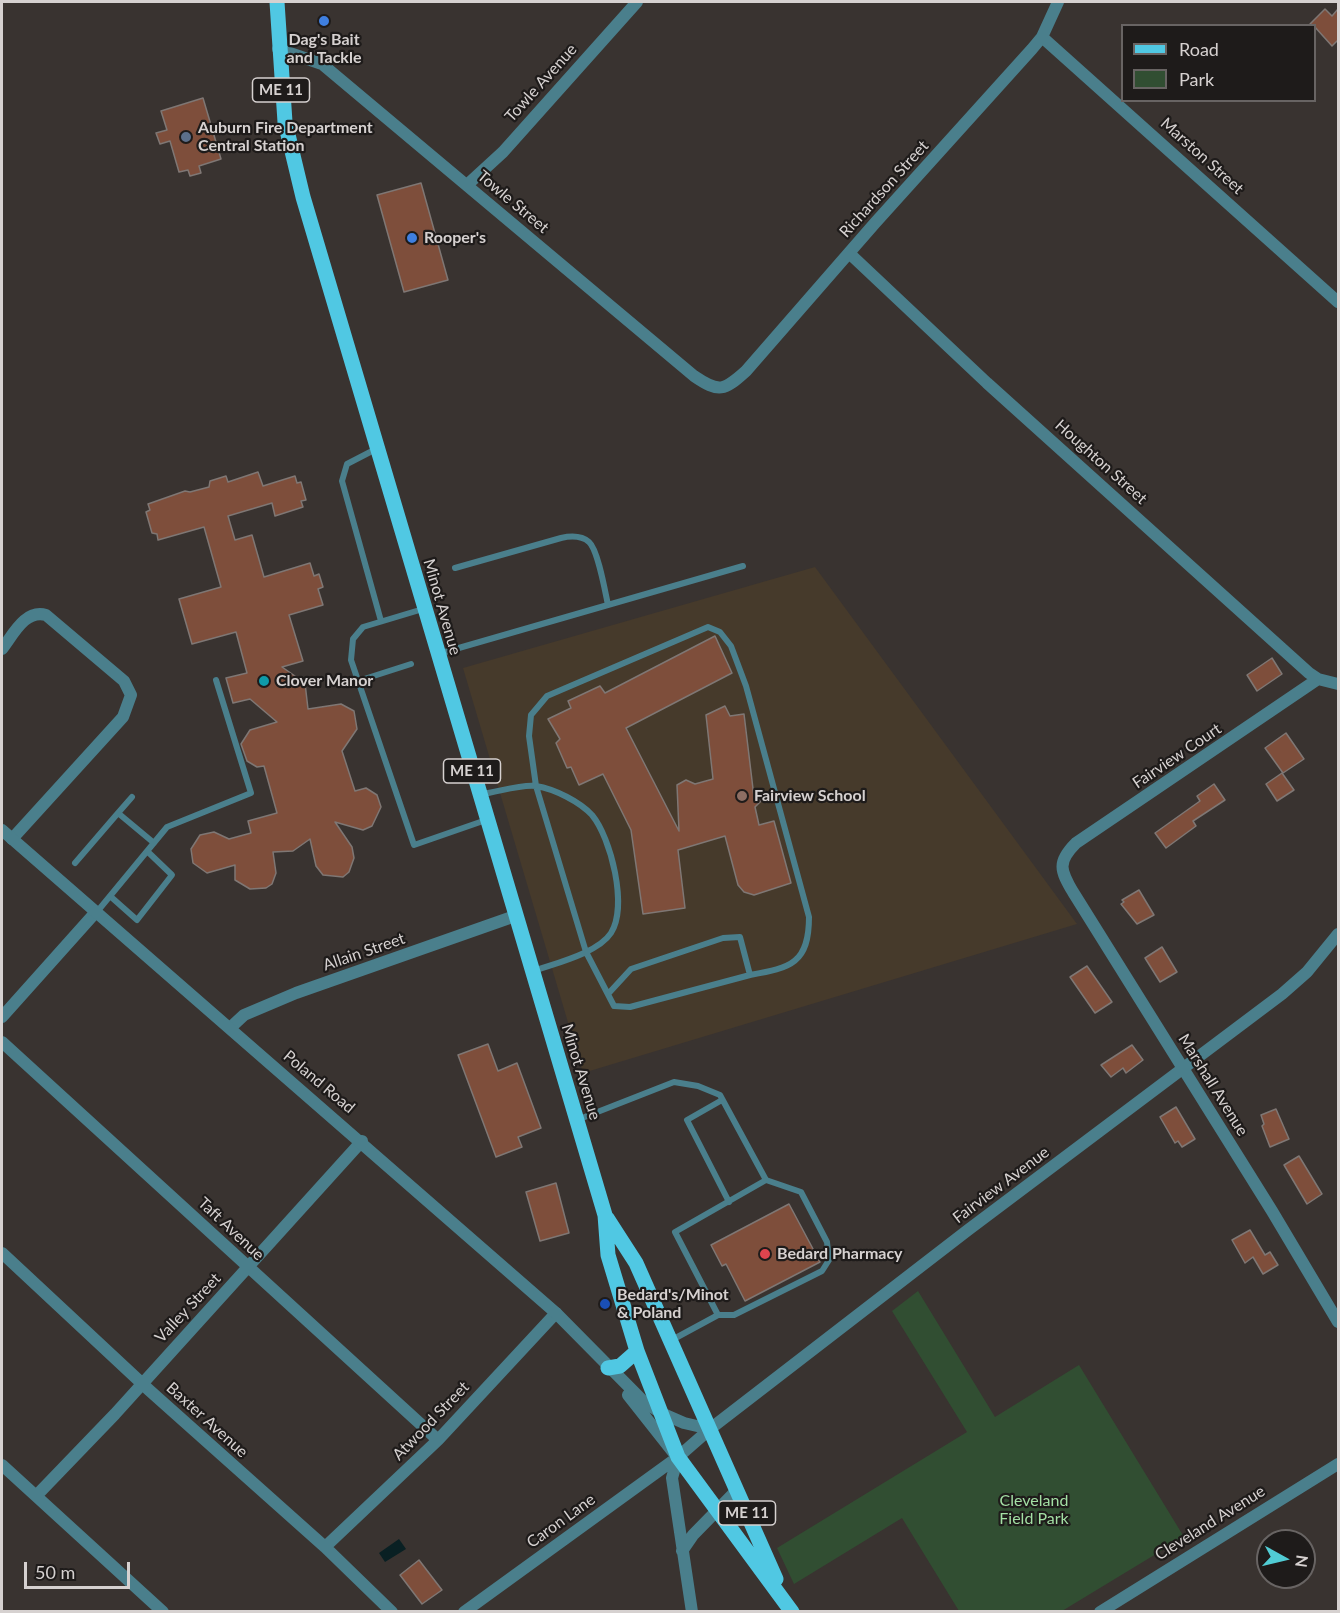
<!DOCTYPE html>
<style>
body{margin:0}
#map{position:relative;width:1340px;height:1613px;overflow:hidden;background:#393330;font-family:Lato,sans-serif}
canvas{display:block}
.frame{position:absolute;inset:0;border:3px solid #d6d1d0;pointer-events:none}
.legend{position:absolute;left:1121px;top:24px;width:195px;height:78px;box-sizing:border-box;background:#1e1b1a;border:2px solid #686463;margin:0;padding:8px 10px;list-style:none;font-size:18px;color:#d6d1d0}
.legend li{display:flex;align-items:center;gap:12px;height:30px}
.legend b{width:30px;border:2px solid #686463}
.north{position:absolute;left:1256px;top:1529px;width:60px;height:60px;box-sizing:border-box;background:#1e1b1a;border:2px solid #686463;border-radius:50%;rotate:98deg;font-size:16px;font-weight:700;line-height:24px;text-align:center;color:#d6d1d0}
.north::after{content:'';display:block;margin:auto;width:21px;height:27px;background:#51ccd4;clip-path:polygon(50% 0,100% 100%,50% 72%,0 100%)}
.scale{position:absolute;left:24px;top:1562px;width:106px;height:27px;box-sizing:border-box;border:3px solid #d6d1d0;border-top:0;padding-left:8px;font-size:18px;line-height:21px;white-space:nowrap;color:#d6d1d0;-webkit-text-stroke:4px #1e1b1a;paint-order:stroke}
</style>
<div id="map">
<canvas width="1340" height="1613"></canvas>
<div class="frame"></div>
<ul class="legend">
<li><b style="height:8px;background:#50c8e3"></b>Road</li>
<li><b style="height:16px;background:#314e32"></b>Park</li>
</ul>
<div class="north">N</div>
<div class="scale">50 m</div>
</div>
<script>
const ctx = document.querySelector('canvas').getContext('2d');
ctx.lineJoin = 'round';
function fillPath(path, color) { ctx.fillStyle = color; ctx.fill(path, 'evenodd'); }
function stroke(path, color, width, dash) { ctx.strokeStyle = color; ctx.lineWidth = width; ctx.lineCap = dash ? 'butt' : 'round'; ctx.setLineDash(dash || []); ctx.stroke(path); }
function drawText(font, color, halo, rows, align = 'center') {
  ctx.font = font + ' Lato,sans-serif'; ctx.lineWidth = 4.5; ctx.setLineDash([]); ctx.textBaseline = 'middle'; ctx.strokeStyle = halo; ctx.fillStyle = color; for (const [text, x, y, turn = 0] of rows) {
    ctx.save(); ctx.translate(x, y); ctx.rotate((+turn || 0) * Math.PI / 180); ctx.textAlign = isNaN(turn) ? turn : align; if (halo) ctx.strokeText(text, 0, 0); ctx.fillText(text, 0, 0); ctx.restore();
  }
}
fillPath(new Path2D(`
 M815 567 1077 924 583 1073 463 668Z`), '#463a2b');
fillPath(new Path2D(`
 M918 1291 995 1417 1079 1365 1184 1537 1062 1611H959L902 1518 794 1584 777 1548 967 1432 892 1311Z`), '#314e32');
fillPath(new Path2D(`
 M399 1539 406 1549 385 1562 379 1553Z`), '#092023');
const building = new Path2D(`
 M1325 9 1332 16 1338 9V40L1332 46 1314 26 1310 24Z
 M203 98 221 159 199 166 201 173 190 176 188 170 179 172 170 141 160 144 156 133 167 130 161 111Z
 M421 183 448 280 404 292 377 195Z
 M258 472 263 486 295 476 297 483 301 482 306 500 301 501 303 507 275 516 272 503 228 516 235 540 252 535 264 577 310 563 314 576 319 574 323 587 318 589 323 605 289 615 303 661 282 667 305 683 308 709 341 704 354 711 357 729 342 751 355 791 366 788 377 795 381 807 372 826 363 830 335 822 352 847 354 858 349 872 343 877 323 875 316 866 310 839 293 851 273 852 276 873 272 884 266 888 250 889 235 880V865L207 873 193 863 191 849 200 835 214 832 229 839 251 833 248 821 277 813 264 766 257 767 247 761 241 744 250 730 277 722 250 699 233 703 226 678 247 673 236 632 192 644 179 599 221 587 204 527 158 540 157 534 152 533 146 512 150 510 148 504 185 491 190 492 209 487 210 481 226 476 228 482Z
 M715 636 732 673 626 728 679 831 677 785 686 780 695 784 713 779 706 715 725 706 730 716 744 714 754 797 761 801 755 807 759 825 774 821 791 883 754 895 744 892 738 885 725 836 678 850 685 908 643 914 631 830 603 774 579 785 571 767 567 768 556 743 560 739 548 719 571 708 568 701 600 686 605 693Z
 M1272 658 1282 674 1257 691 1247 675Z
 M1286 733 1304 759 1283 773 1265 748Z
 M1282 773 1294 790 1277 801 1266 784Z
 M1214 784 1225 800 1193 821 1196 826 1166 848 1155 833 1200 801 1197 796Z
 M1139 890 1154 915 1137 924 1121 904 1124 902 1122 900Z
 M1162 947 1177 972 1160 982 1145 958Z
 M1087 966 1112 1002 1095 1013 1070 977Z
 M488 1044 498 1071 517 1063 541 1128 518 1137 522 1147 496 1157 458 1055Z
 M1132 1045 1143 1060 1126 1073 1123 1068 1111 1077 1101 1065Z
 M1176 1107 1195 1139 1182 1147 1178 1141 1175 1143 1160 1117Z
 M1276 1109 1289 1139 1270 1147 1262 1126 1264 1124 1261 1115Z
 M1299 1156 1322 1194 1307 1204 1284 1165Z
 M556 1183 569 1233 540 1241 526 1192Z
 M789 1204 820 1262 745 1301 726 1264 722 1266 711 1245Z
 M1250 1230 1265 1255 1270 1252 1278 1265 1263 1274 1253 1257 1245 1263 1232 1240Z
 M419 1560 442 1590 422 1604 400 1575Z`);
fillPath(building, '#7e4e3b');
stroke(building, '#7f7774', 1.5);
stroke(new Path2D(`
 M376 449 347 464 342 481 381 621
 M455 568 561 538C570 536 581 535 589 542 598 550 605 591 608 605
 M423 609 363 627 353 639 351 660 414 845 486 820
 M438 654 743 566
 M358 681 411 664
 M482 794C498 792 521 784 536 786 555 789 580 802 592 815 611 838 628 906 611 933 598 953 556 963 534 971
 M118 813 132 797
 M75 863 118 813 154 843
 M110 896 137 920 172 875 147 851
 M96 913 167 827 251 793 216 680
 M608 994 631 969 723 938 740 937 750 975 630 1007 614 1006 586 952 536 786 529 736 531 715 547 696 708 627 720 632 731 646 746 686 809 917C809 963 791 968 750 975
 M722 1100 687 1120 729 1202
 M577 1120 674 1082 698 1086 720 1095 766 1180 801 1192 827 1242 829 1260 822 1271 734 1315H718
 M670 1341 718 1315 675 1232 766 1180`), '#4a7f8c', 6);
stroke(new Path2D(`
 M1042 37 1338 302
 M278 49 322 64 694 376C719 393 724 391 746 371L875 223 1032 49 1042 37 1058 2
 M467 185 503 152 637 2
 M849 253 987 383 1309 673 1318 679 1338 684
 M2 649C13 635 25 609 46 615L124 681 131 695 123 717 12 839
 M1318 679 1076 843C1057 862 1060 870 1073 892L1272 1211 1338 1322
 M2 1017 95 913
 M230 1028 244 1015 296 993 515 916
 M2 1042 438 1440
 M2 1253 149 1390 325 1547 392 1612
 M678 1457 672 1478 692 1612
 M2 1465 163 1612
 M37 1495 115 1414 362 1141
 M325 1547 438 1440 556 1313
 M682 1551 693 1535 737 1490
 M464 1612 678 1457 710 1429 968 1230 1282 994 1307 972 1338 934
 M1100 1612 1338 1464`), '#4a7f8c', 12);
stroke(new Path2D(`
 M2 830 556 1313 643 1401 661 1413 684 1423 710 1429
 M628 1395 673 1452`), '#4a7f8c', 12);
stroke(new Path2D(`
 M277 2 285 122 303 197 605 1215 608 1255 637 1351 678 1457 792 1612
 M607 1218 636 1263 776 1579
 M608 1368 620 1366 637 1351`), '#50c8e3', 15);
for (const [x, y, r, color] of [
 [324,21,6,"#3f7fe0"],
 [186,137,6,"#5c6f8a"],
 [412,238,6,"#3f7fe0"],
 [264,681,6,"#0f9aa8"],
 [742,796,6,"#8d6e63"],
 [765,1254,6,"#e0444e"],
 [605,1304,6,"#1a4fb4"]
]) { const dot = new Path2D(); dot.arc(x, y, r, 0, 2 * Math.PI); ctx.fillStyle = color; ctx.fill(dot); stroke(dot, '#1e1b1a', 2); }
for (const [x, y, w] of [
 [281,90,57],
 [472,771,57],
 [747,1513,57]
]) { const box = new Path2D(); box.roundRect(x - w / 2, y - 12, w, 24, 4.5); ctx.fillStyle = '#1e1b1a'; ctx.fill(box); stroke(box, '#d6d1d0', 1.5); }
drawText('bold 15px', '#d6d1d0', null, [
 ["ME 11",281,90],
 ["ME 11",472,771],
 ["ME 11",747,1513]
]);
drawText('bold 16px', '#d6d1d0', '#1e1b1a', [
 ["Dag's Bait",324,40,"center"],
 ["and Tackle",324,58,"center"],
 ["Auburn Fire Department",198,128],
 ["Central Station",198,146],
 ["Rooper's",424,238],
 ["Clover Manor",276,681],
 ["Fairview School",754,796],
 ["Bedard Pharmacy",777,1254],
 ["Bedard's/Minot",617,1295],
 ["& Poland",617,1313]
], 'left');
drawText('16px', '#d6d1d0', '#1e1b1a', [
 ["Towle Avenue",541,83,-48],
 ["Marston Street",1202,156,42],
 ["Richardson Street",884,189,-48],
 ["Towle Street",513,202,40],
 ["Houghton Street",1101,462,42],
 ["Minot Avenue",442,607,74],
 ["Fairview Court",1177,756,-34],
 ["Allain Street",364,952,-19],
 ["Minot Avenue",581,1072,73],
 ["Poland Road",319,1082,40],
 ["Marshall Avenue",1213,1085,58],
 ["Fairview Avenue",1001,1185,-37],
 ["Taft Avenue",231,1229,43],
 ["Valley Street",188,1308,-47],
 ["Baxter Avenue",207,1420,42],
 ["Atwood Street",431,1421,-46],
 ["Caron Lane",561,1521,-36],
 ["Cleveland Avenue",1210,1523,-32]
]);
drawText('16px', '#a3dfa4', '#1e1b1a', [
 ["Cleveland",1034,1501],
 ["Field Park",1034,1519]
]);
</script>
